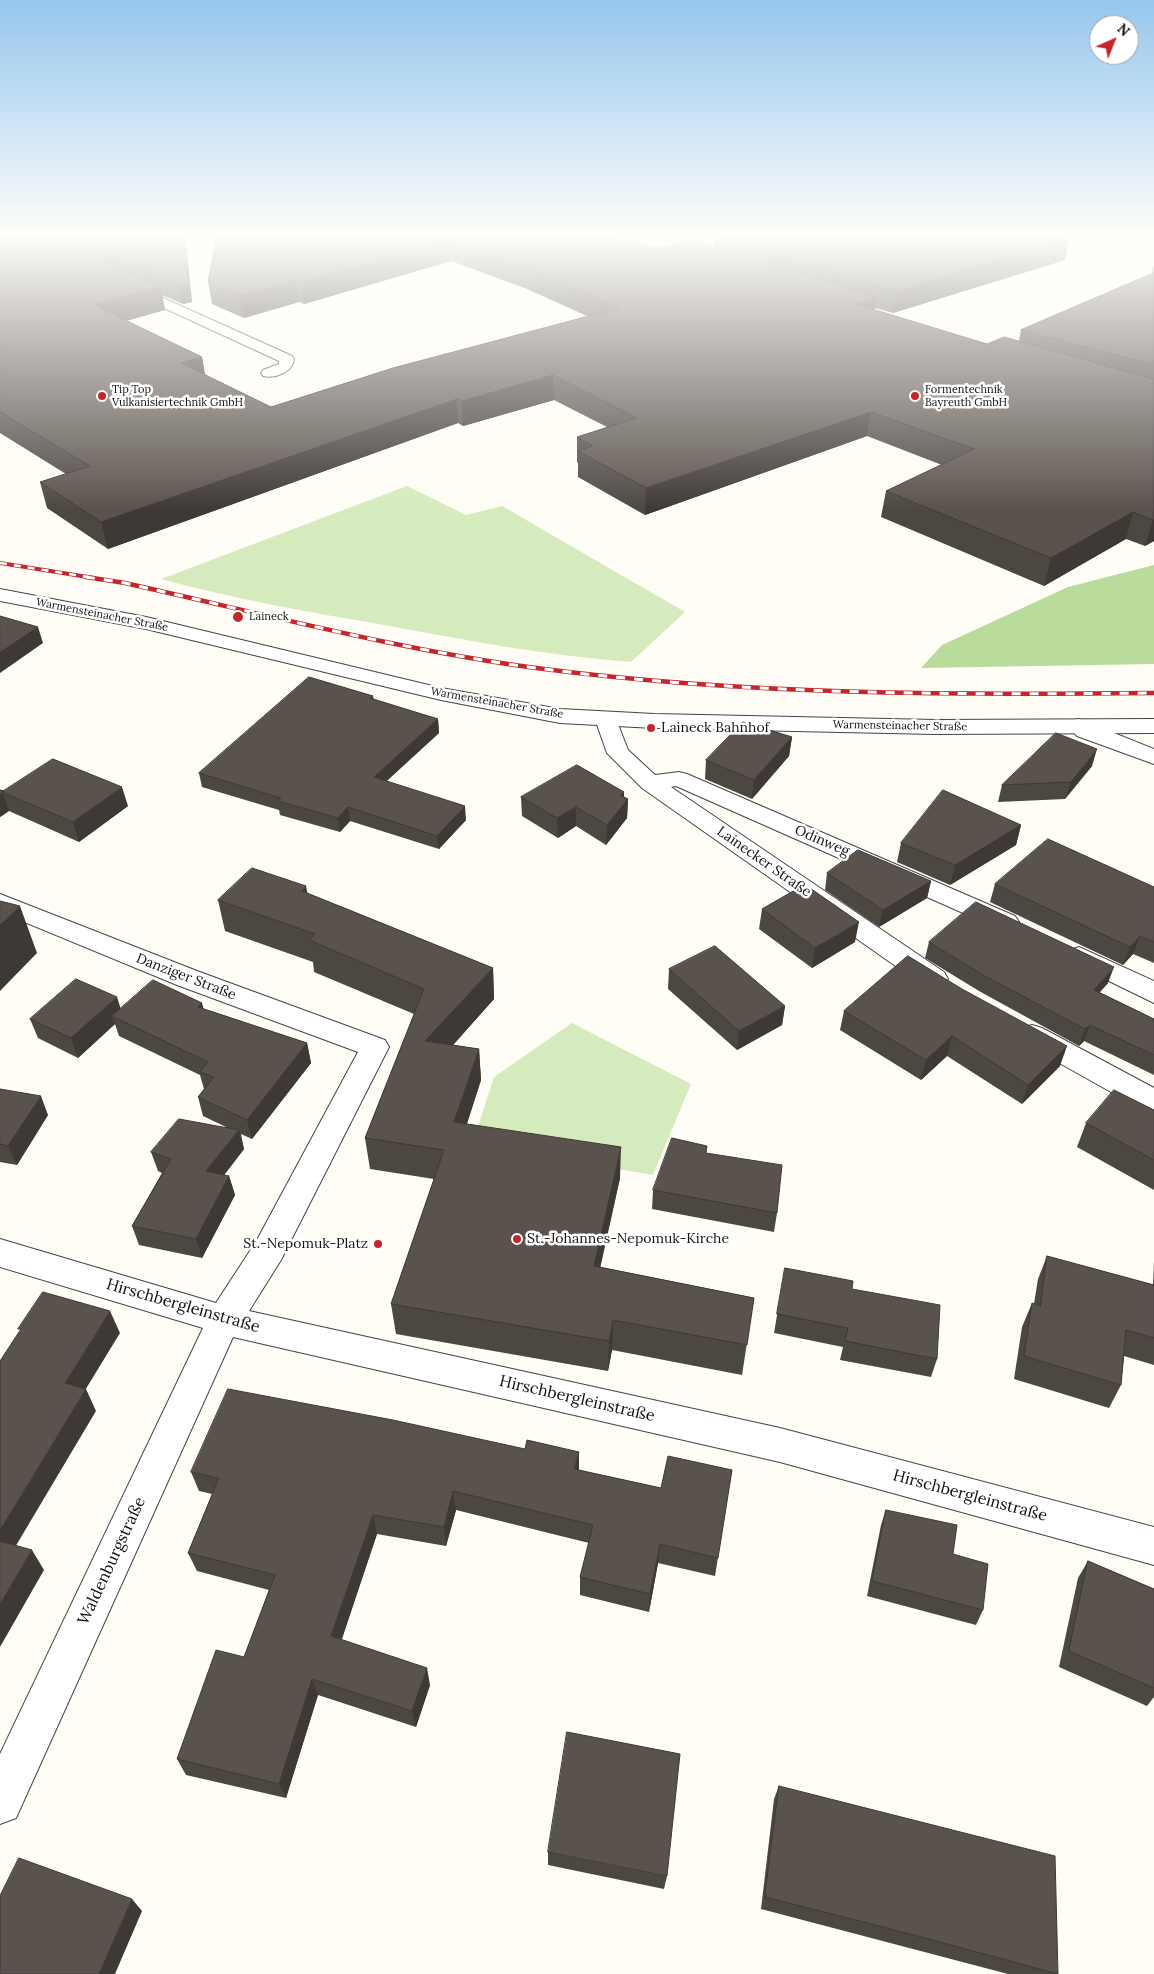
<!DOCTYPE html>
<meta charset="utf-8">
<style>
body{margin:0}
#map{position:relative;width:1154px;height:1974px;overflow:hidden;background:#fffdf5;font-family:Lora,serif}
canvas{display:block}
.north{position:absolute;left:1089px;top:15px;width:50px;height:50px;box-sizing:border-box;background:#fff;border:1px solid #a0a0a0;border-radius:50%;rotate:44deg;font-size:14px;font-weight:700;line-height:20px;text-align:center;color:#111}
.north::after{content:'';display:block;margin:auto;width:18px;height:22px;background:#c4262e;clip-path:polygon(50% 0,100% 100%,50% 72%,0 100%)}
</style>
<div id="map">
<canvas width="1154" height="1974"></canvas>
<div class="north">N</div>
</div>
<script>
const ctx = document.querySelector('canvas').getContext('2d');
ctx.lineJoin = 'round';
function fillPath(path, color) { ctx.fillStyle = color; ctx.fill(path, 'evenodd'); }
function stroke(path, color, width, dash) { ctx.strokeStyle = color; ctx.lineWidth = width; ctx.lineCap = dash ? 'butt' : 'round'; ctx.setLineDash(dash || []); ctx.stroke(path); }
function drawText(font, color, halo, rows, align = 'center') {
  ctx.font = font + ' Lora,serif'; ctx.lineWidth = 5; ctx.setLineDash([]); ctx.textBaseline = 'middle'; ctx.strokeStyle = halo; ctx.fillStyle = color; for (const [text, x, y, turn = 0] of rows) {
    ctx.save(); ctx.translate(x, y); ctx.rotate((+turn || 0) * Math.PI / 180); ctx.textAlign = isNaN(turn) ? turn : align; if (halo) ctx.strokeText(text, 0, 0); ctx.fillText(text, 0, 0); ctx.restore();
  }
}
fillPath(new Path2D(`
 M407 486 466 515 502 506 685 612 631 662C548 656 466 640 384 625 309 612 234 599 161 579Z
 M572 1023 691 1084 653 1175 472 1145 494 1077Z`), '#d5ebbd');
fillPath(new Path2D(`
 M1154 565V664L921 668 942 645 1068 587Z`), '#b9dc9c');
const minor = new Path2D(`
 M625 235H643L705 254 707 257 705 260H697L627 238Z
 M130 283 292 356 294 359C293 372 275 379 263 376L261 373 263 370 279 364V361L125 290 123 287Z
 M606 712 614 714 628 750 655 775 679 772 687 774 1015 916 1019 922 1015 928 1006 931 997 928 676 786 671 787 944 972 948 979 944 986 934 988 924 986 642 788 607 753 595 719 598 714Z
 M1079 719 1154 749V764L1077 736 1068 726 1071 721Z
 M0 894 197 971 385 1040 389 1047 281 1260 249 1311 780 1428 1154 1527V1565L780 1462 233 1337 16 1818 0 1824V1754L203 1328 0 1267V1239L216 1303 257 1240 358 1052 177 985 0 912Z
 M1079 947 1154 981V1003L1070 962 1066 956 1070 950Z
 M1032 1025 1042 1028 1154 1088V1113L1143 1110 1022 1042 1018 1035 1022 1028Z`);
const tertiary = new Path2D(`
 M0 589 146 617 441 688 560 709 654 714 935 720 1154 719V733L935 734 654 728 560 723 441 700 146 629 0 601Z`);
stroke(minor, '#444', 2);
stroke(tertiary, '#444', 2);
fillPath(minor, '#fff');
fillPath(tertiary, '#fff');
const railFar1 = new Path2D(`
 M0 563 94 578`);
const rail = new Path2D(`
 M86 577 125 583C264 614 403 651 544 669 747 695 950 695 1154 693`);
stroke(railFar1, '#c4262e', 4);
stroke(rail, '#c4262e', 4.5);
stroke(railFar1, '#fff', 2.5, [7]);
stroke(rail, '#fff', 3, [9]);
fillPath(new Path2D(`
 M0 235H185L192 302 183 304 162 295 165 310 126 321 202 357 205 375 271 407 587 316 527 289 451 261 304 304 299 302 244 318 212 304 208 282 217 235H608L654 249 714 247 715 235 1069 238 1065 260 893 313 875 308V310L987 344 1019 341 1021 330 1153 273H1152L1154 265V541L1145 546 1126 539 1044 586 881 517 886 491 942 465 867 436 645 515 578 477V463L577 462V437L607 427 554 400 463 426 458 423 108 549 47 508 40 482 66 474 0 433Z
 M373 696 374 700 438 719 439 733 386 781 466 820 439 849 350 821 340 832 280 815 279 810 202 787 199 773Z
 M792 737 789 756 752 799 705 779 706 760Z
 M1092 766 1065 799 998 802 1002 785Z
 M0 790 4 791 128 806 79 842 9 811 0 817Z
 M521 797H624L628 799 627 818 606 845 576 826 558 838 522 816Z
 M1021 825 1016 845 950 885 897 862 901 843Z
 M827 873 931 881 927 898 879 927 825 890Z
 M995 884 1154 887V963L1133 954 1123 965 990 902Z
 M307 893 493 968 494 999 453 1045 479 1049 481 1080 467 1124 620 1178 600 1267 754 1298 742 1375 612 1350 608 1371 396 1334 391 1304 434 1179 370 1169 365 1138 414 1014 314 972 313 962 225 931 218 900Z
 M762 909 855 942 812 968 759 929Z
 M929 942 1108 983 1099 992 1154 1019V1075L1084 1041 1079 1046 979 991 925 958Z
 M908 956 1060 1066 1022 1104 947 1056 921 1080 840 1030 844 1011Z
 M669 969 785 1006 782 1025 737 1050 668 989Z
 M121 1008 204 1009 307 1043 311 1063 252 1139 241 1134 244 1149 224 1175 229 1176 235 1195 202 1258 139 1245 132 1226 162 1173 158 1171 151 1152 226 1127 203 1116 198 1097 204 1089 200 1075 119 1036 115 1024 78 1058 38 1038 30 1019Z
 M0 1089 48 1115 17 1165 0 1162Z
 M1154 1110V1190L1077 1147 1086 1123Z
 M707 1153 777 1213 774 1232 652 1209 653 1190Z
 M1047 1256 1153 1285 1154 1261V1365L1124 1356 1121 1385 1109 1408 1014 1379 1022 1327 1032 1303 1034 1304 1038 1279Z
 M785 1268 937 1359 931 1377 840 1360 843 1347 774 1333Z
 M579 1470 661 1488 732 1470 715 1576 658 1563 649 1612 580 1595V1577L589 1543 456 1510 446 1546 377 1534 341 1640 430 1685 416 1727 318 1695 286 1798 186 1775 177 1759 244 1657 269 1590 197 1571 188 1553 212 1494 199 1491 191 1472Z
 M886 1510 953 1554 983 1610 976 1625 867 1596 881 1525Z
 M1088 1561 1154 1589V1697L1147 1706 1059 1667 1078 1578Z
 M779 1786 1058 1974H1008L761 1909 774 1799Z
 M548 1852 667 1876 664 1889 548 1865Z`), '#4d4742');
fillPath(new Path2D(`
 M184 235H185L192 302 183 304 179 284Z
 M1069 238 1065 260 893 313 897 291Z
 M450 240 451 261 304 304 301 282Z
 M296 280 299 302 244 318 241 296Z
 M161 287 165 310 100 328 94 305Z
 M876 297 873 320 856 304Z
 M202 357 206 381 181 363Z
 M553 375 554 400 463 426 462 401Z
 M457 399 458 423 108 549 101 522Z
 M871 412 867 436 645 515 646 488Z
 M1133 512 1126 539 1044 586 1051 558Z
 M1154 519V541L1145 546 1153 520Z
 M38 627 43 643 0 673V652Z
 M438 719 439 733 376 791 374 777Z
 M792 737 789 756 752 799 754 780Z
 M1097 749 1092 766 1065 799 1071 782Z
 M122 787 128 806 79 842 73 822Z
 M624 792V804L628 799 627 818 606 845 607 825 620 795Z
 M3 793 9 811 0 817V795Z
 M465 806 466 820 439 849 437 836Z
 M348 807 350 821 340 832 338 818Z
 M576 807V826L558 838 557 818Z
 M1021 825 1016 845 950 885 955 865Z
 M931 881 927 898 879 927 883 910Z
 M306 886 312 917 302 891Z
 M20 906 37 953 0 991V925Z
 M859 922 855 942 812 968 815 948Z
 M1140 936 1133 954 1123 965 1130 947Z
 M1114 967 1108 983 1088 1006 1094 990Z
 M493 968 494 999 429 1072 425 1041Z
 M117 997 123 1016H112L115 1024 78 1058 71 1038Z
 M202 1003 207 1022 198 1007Z
 M785 1006 782 1025 737 1050 739 1031Z
 M1090 1025 1084 1041 1079 1046 1085 1029Z
 M952 1036 947 1056 921 1080 926 1060Z
 M307 1043 311 1063 252 1139 247 1120Z
 M1067 1046 1060 1066 1022 1104 1028 1085Z
 M479 1049 481 1080 457 1153 454 1122Z
 M41 1096 48 1115 17 1165 8 1146Z
 M239 1130 244 1149 212 1191 206 1171Z
 M621 1147 620 1178 594 1296V1266Z
 M229 1176 235 1195 202 1258 196 1239Z
 M110 1311 120 1333 76 1405 65 1383Z
 M613 1320 612 1350 608 1371 609 1341Z
 M86 1389 96 1411 8 1559 0 1547V1530Z
 M579 1452V1471L574 1469Z
 M453 1491 456 1510 446 1546 444 1527Z
 M373 1515 377 1534 337 1654 331 1636Z
 M660 1544 658 1563 649 1612 650 1594Z
 M32 1550 44 1570 0 1647V1604Z
 M427 1668 430 1685 416 1727 412 1711Z
 M312 1679 318 1695 286 1798 279 1784Z
 M132 1899 142 1911 115 1974H99Z`), '#3f3936');
const building = new Path2D(`
 M0 235H45L161 287 94 305 202 357 181 363 271 407 393 368 619 308 527 267 450 240 301 282 296 280 241 296 208 282 217 235H608L654 249 693 240 876 297 856 304 987 344 1004 337 1154 379V519L1153 520 1133 512 1051 558 886 491 974 449 871 412 646 488 578 451 593 446 577 437 637 418 553 375 462 401 457 399 101 522 40 482 90 466 0 412Z
 M68 235H184L188 282 179 284Z
 M715 235H1057L1069 238 897 291Z
 M1154 273V365L1021 330Z
 M0 616 38 627 0 652Z
 M309 677 373 696 370 698 438 719 374 777 465 806 437 836 348 807 338 818 278 801 281 798 199 773Z
 M743 722 792 737 754 780 706 760Z
 M1056 733 1097 749 1071 782 1002 785Z
 M53 759 122 787 73 822 2 792Z
 M577 765 624 792 620 795 628 799 607 825 576 807 557 818 521 797Z
 M0 790 4 791 2 792 3 793 0 795Z
 M943 790 1021 825 955 865 901 843Z
 M1048 839 1154 887V942L1140 936 1130 947 995 884Z
 M858 850 931 881 883 910 827 873Z
 M252 868 306 886 302 891 493 968 425 1041 479 1049 454 1122 621 1147 594 1266 754 1298 747 1345 613 1320 609 1341 391 1304 444 1150 365 1138 424 989 309 940 315 934 218 900Z
 M807 886 859 922 815 948 762 909 795 890 798 893Z
 M0 901 20 906 0 925Z
 M976 902 1114 967 1094 990 1154 1019V1055L1090 1025 1085 1029 983 975 929 942Z
 M715 946 785 1006 739 1031 669 969Z
 M908 956 962 989 1067 1046 1028 1085 952 1036 926 1060 844 1011Z
 M76 979 117 997 71 1038 30 1019Z
 M153 980 202 1003 198 1007 307 1043 247 1120 198 1097 214 1077 200 1072 208 1062 112 1016Z
 M0 1089 41 1096 8 1146 0 1144Z
 M1114 1090 1154 1110V1160L1086 1123Z
 M179 1119 239 1130 206 1171 229 1176 196 1239 132 1226 171 1159 151 1152Z
 M672 1138 707 1146 706 1153 782 1165 777 1213 653 1190Z
 M1047 1256 1154 1285V1338L1126 1330 1121 1385 1024 1356 1032 1303 1040 1306Z
 M785 1268 853 1281 852 1289 940 1305 937 1359 845 1341 848 1328 777 1314Z
 M43 1292 110 1311 65 1383 86 1389 0 1530V1361L21 1329H18Z
 M228 1389 393 1420 525 1449 527 1440 579 1452 574 1469 661 1488 668 1456 732 1470 718 1558 660 1544 650 1594 580 1577 593 1525 453 1491 444 1527 373 1515 331 1636 427 1668 412 1711 312 1679 279 1784 177 1759 216 1650 244 1657 275 1575 188 1553 219 1478 191 1472Z
 M886 1510 957 1525 953 1554 988 1564 983 1610 872 1581Z
 M0 1541 32 1550 0 1604Z
 M1088 1561 1154 1589V1688L1069 1651Z
 M567 1732 680 1754 667 1876 548 1852Z
 M779 1786 1055 1856 1058 1974 914 1935 765 1897Z
 M19 1858 132 1899 99 1974H0V1896Z`);
fillPath(building, '#5a524d');
stroke(building, '#3f3936', 1);
const sky = ctx.createLinearGradient(0, 0, 0, 511);
sky.addColorStop(0, '#95c6ee');
sky.addColorStop(0.46, '#fffefa');
sky.addColorStop(1, '#fffefa00');
ctx.fillStyle = sky;
ctx.fillRect(0, 0, 1154, 511);
for (const [x, y, r, color] of [
 [102,396,5,"#c4262e"],
 [915,396,5,"#c4262e"],
 [238,617,6,"#c4262e"],
 [651,728,5,"#c4262e"],
 [517,1239,5,"#c4262e"],
 [378,1244,5,"#c4262e"]
]) { const dot = new Path2D(); dot.arc(x, y, r, 0, 2 * Math.PI); ctx.fillStyle = color; ctx.fill(dot); stroke(dot, '#fff', 2); }
drawText('11px', '#111', '#fff', [
 ["Tip Top",112,390],
 ["Vulkanisiertechnik GmbH",112,403],
 ["Formentechnik",925,390],
 ["Bayreuth GmbH",925,403],
 ["Laineck",249,617]
], 'left');
drawText('11px', '#111', '#fff', [
 ["Warmensteinacher Straße",102,615,11],
 ["Warmensteinacher Straße",497,703,10],
 ["Warmensteinacher Straße",900,726,1]
]);
drawText('14px', '#111', '#fff', [
 ["Laineck Bahnhof",661,728],
 ["St.-Johannes-Nepomuk-Kirche",527,1239],
 ["St.-Nepomuk-Platz",368,1244,"right"]
], 'left');
drawText('14px', '#111', '#fff', [
 ["Odinweg",822,841,23],
 ["Lainecker Straße",764,862,35],
 ["Danziger Straße",186,977,21]
]);
drawText('16px', '#111', '#fff', [
 ["Hirschbergleinstraße",183,1306,16],
 ["Hirschbergleinstraße",577,1399,13],
 ["Hirschbergleinstraße",970,1496,15],
 ["Waldenburgstraße",112,1561,-65]
]);
</script>
